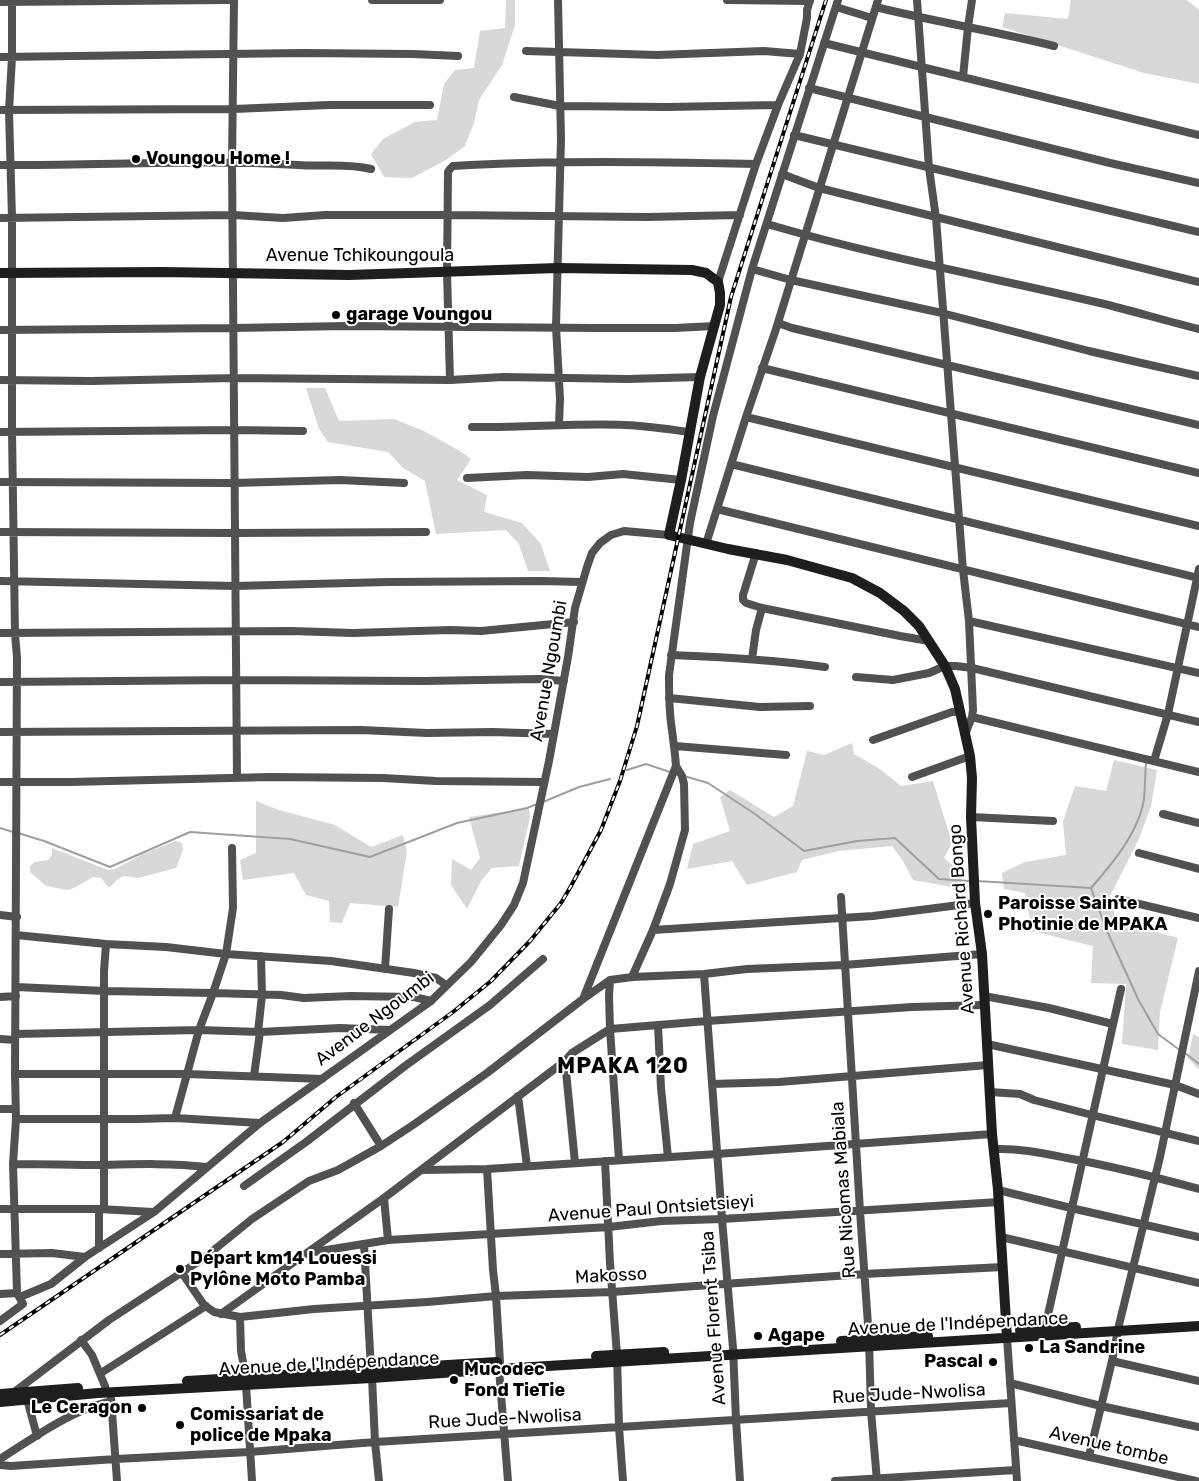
<!DOCTYPE html>
<meta charset="utf-8">
<style>
body{margin:0}
canvas{display:block;background:#fff}
</style>
<canvas width="1199" height="1481"></canvas>
<script>
const ctx = document.querySelector('canvas').getContext('2d');
ctx.lineJoin = 'round';
function fillPath(path, color) { ctx.fillStyle = color; ctx.fill(path, 'evenodd'); }
function stroke(path, color, width, dash) { ctx.strokeStyle = color; ctx.lineWidth = width; ctx.lineCap = dash ? 'butt' : 'round'; ctx.setLineDash(dash || []); ctx.stroke(path); }
function drawText(font, color, halo, rows, align = 'center') {
  ctx.font = font + ' Rubik,sans-serif'; ctx.lineWidth = 4; ctx.setLineDash([]); ctx.textBaseline = 'middle'; ctx.strokeStyle = halo; ctx.fillStyle = color; for (const [text, x, y, turn = 0] of rows) {
    ctx.save(); ctx.translate(x, y); ctx.rotate((+turn || 0) * Math.PI / 180); ctx.textAlign = isNaN(turn) ? turn : align; if (halo) ctx.strokeText(text, 0, 0); ctx.fillText(text, 0, 0); ctx.restore();
  }
}
fillPath(new Path2D(`
 M506 0H515V25L502 65 479 100 474 123 465 146 446 160 412 178 384 177 371 154 383 139 415 122 437 120 444 84 455 70 474 68 480 31 505 28Z
 M1071 0H1187L1199 10V84L1144 73 1002 27 1005 13 1068 19Z
 M306 388H325L339 421 394 419 424 431 460 451 471 459 457 480 487 495 484 512 522 523 541 544 550 571H528L519 544 506 530 436 534 425 481 403 468 388 452 328 442 319 429Z
 M852 743 854 754 880 769 901 786 933 781 952 843 944 858 961 872 962 889 913 880 903 861 892 846 838 851 802 860 797 872 747 885 732 861 687 869 693 844 730 831 720 797 730 790 774 817 793 806 807 751 824 755Z
 M1114 760 1157 770 1151 806 1139 839 1110 896 1116 921 1178 938 1160 1012 1158 1050 1122 1044 1126 984 1091 983 1093 946 1032 931 1025 893 1004 889 1002 873 1025 862 1066 855 1063 821 1075 786 1106 791Z
 M256 801 279 810 335 825 371 847 403 835 407 851 398 907 350 903 342 923 330 922 329 901 306 895 294 873 243 880 240 860 256 853Z
 M529 808 530 817 519 866 492 868 481 881 467 909 451 885 452 859 471 870 480 858 469 817Z
 M176 841 182 843 183 850 176 868 138 878 124 876 118 879 109 888 101 878 93 877 74 888 67 890 46 886 30 872V866L35 862 48 860 52 855V848L108 870 115 869 143 854Z
 M1193 1034 1199 1037V1070L1188 1058Z`), '#d8d8d8');
stroke(new Path2D(`
 M627 770 646 764 670 772
 M684 776 708 783 755 814 804 851 857 841 895 838 939 879 970 881
 M543 802 579 787 610 779
 M0 828 13 832
 M18 833 44 841 110 867 190 832 290 839 370 857 457 823 527 808 537 804
 M977 881 1091 888 1107 931 1139 1001 1158 1034 1181 1051
 M1091 888C1112 864 1139 832 1144 799 1145 787 1145 775 1146 764
 M1185 1053 1199 1064`), '#9f9f9f', 2);
stroke(new Path2D(`
 M234 0 232 163 237 777
 M372 0H440
 M558 0 561 139 556 327 560 399 559 425
 M727 0 810 1
 M917 0 929 168 936 218 963 570 969 621 973 710 972 717 966 732
 M0 2 228 0
 M836 7 872 18
 M876 7C935 22 995 31 1054 46
 M824 43 1199 135
 M526 51 657 55 764 51 800 54
 M0 57 303 53 413 54 458 56
 M963 77 968 27 972 0
 M809 88 1110 163 1199 183
 M514 97 560 106 667 107 778 105
 M0 110 234 109 329 105H430
 M794 135 1199 232
 M0 165C99 166 199 159 298 165 322 167 347 163 371 169
 M782 174 819 188 1199 282
 M0 218 233 215 283 218 325 215H448L647 217 740 215
 M767 224C876 256 989 277 1100 303 1133 311 1166 321 1199 329
 M752 269 791 280 942 313 1089 351 1199 376
 M718 282 756 164 778 105 800 54 807 18V10L810 0
 M778 323 792 328 1199 425
 M0 330 234 328 346 326 596 328H675L714 326
 M762 368 1199 473
 M0 380 91 381 234 378 450 380 503 377 628 379 700 377
 M450 380 447 272 448 172 450 169 453 166C554 160 655 162 756 164
 M746 417 1199 526
 M472 427C523 428 574 423 625 425 646 426 668 429 689 432
 M0 432 234 430 303 431
 M731 464C887 502 1043 540 1199 578
 M467 478 527 475 588 477 623 474 681 480
 M0 482 234 483 340 480 404 483
 M717 509 1199 627
 M0 532 235 533 426 532
 M706 544 746 417 776 329 878 0
 M756 553 743 595V600L746 603 762 608 900 636 929 641
 M0 581 235 586 388 582 541 581 582 582
 M969 621 1199 673
 M0 633 292 631 353 633 450 630 481 631 574 622
 M671 655C723 657 774 660 825 667
 M752 659 756 630 762 608
 M856 677 893 680 929 673 945 666H956L972 668 1199 722
 M0 682 236 680 423 681 540 679 564 681
 M669 698 760 707 810 706
 M972 717 1199 772
 M0 732 361 730 427 733 493 732 553 734
 M873 740 952 712H961
 M675 746 786 755
 M1154 761 1168 714 1199 569
 M912 777 970 756
 M0 782H70L271 777 383 778 436 781 544 782
 M1163 814 1199 823
 M971 817 1053 821
 M1139 853 1199 869
 M841 897 860 1211 869 1339 871 1411 877 1481
 M1118 899 1199 918
 M0 915 17 917
 M653 930 873 916 975 903
 M16 935 106 944 166 947 226 954 331 961 414 973 436 978 446 985
 M385 969 389 909
 M704 974 722 1219 733 1348 736 1420 740 1481
 M632 977 653 930 670 884 685 830 684 784 682 776 676 766
 M610 980 609 996 610 1029 619 1160
 M16 987 105 991 213 993 281 995 304 998 351 996 414 997 431 1001
 M984 996 1049 1008 1113 1024
 M0 997 16 996
 M583 999 676 766C675 752 673 738 671 723 669 707 669 691 669 675L690 523 713 416 752 269 838 0
 M658 1025 661 1088 668 1157
 M258 1032 262 995 261 956
 M16 1034 199 1030 260 1032 340 1028 389 1030
 M0 1039 15 1040
 M987 1044 1175 1085 1199 1094
 M565 1061 575 1163
 M15 1074H187L322 1079
 M254 1076 260 1032
 M712 1084 779 1082 988 1065
 M990 1092 1020 1094 1034 1100 1092 1115 1199 1141
 M518 1096 527 1166
 M354 1103 381 1146
 M0 1109H15
 M175 1118 199 1030 213 993 226 954 233 908 232 848
 M16 1119H137L175 1118 260 1123
 M994 1149C1019 1148 1042 1153 1067 1158 1111 1166 1155 1177 1199 1189
 M605 1161 610 1263 617 1355 619 1427 623 1481
 M13 1164C43 1164 73 1165 103 1165 138 1164 172 1163 207 1167
 M487 1169 493 1270 496 1296 500 1362 499 1369 508 1481
 M422 1170 487 1169 717 1154 992 1134
 M244 1186 306 1142 405 1066 490 1005 543 959
 M998 1190 1071 1208 1199 1237
 M384 1198 388 1240
 M0 1209H99L153 1212
 M99 1209V1248
 M104 1209V971L106 944
 M1001 1237 1199 1283
 M364 1244 371 1369
 M308 1253 388 1240 609 1227 661 1221 722 1219 999 1202
 M0 1254 52 1253 85 1257
 M182 1273 204 1305 214 1312 240 1317 314 1309 427 1302 496 1296 612 1292 864 1274 1003 1267
 M0 1294 17 1293
 M20 1297 51 1284 85 1257 154 1212 260 1123 431 1001 471 962 501 925 514 905 523 883 549 761 568 657 575 608 587 567 592 553 600 543 611 535 624 531 669 535
 M221 1314 384 1198 565 1061 572 1053 610 1029 707 1021 912 1007 984 1005
 M240 1317 241 1351 246 1378
 M0 1321 23 1304 17 1293 13 1164 16 1119 15 1074 17 657 15 634 12 432V218L9 111 12 57V0
 M1045 1328 1121 989
 M1007 1338 1017 1481
 M81 1340 92 1355 105 1386
 M1112 1361 1199 1381
 M101 1373 206 1306
 M372 1378 375 1442 379 1481
 M1010 1383 1101 1406 1199 1427
 M246 1385 252 1481
 M13 1393 109 1320 204 1258 252 1219 309 1181 338 1170 381 1146 413 1125 487 1073 583 999 610 980 632 977 704 974 747 969 844 965 982 954
 M111 1398 117 1481
 M27 1399 37 1436
 M1014 1440 1196 1481
 M1089 1456 1112 1361 1119 1325 1160 1157 1199 971
 M0 1459C29 1441 57 1420 89 1408 96 1405 104 1403 111 1401
 M0 1465 11 1466 116 1459 249 1452 375 1442 1011 1403
 M835 1481 1016 1470`), '#515151', 8);
stroke(new Path2D(`
 M0 273 162 272 349 275 558 268 692 270 706 273 718 282 720 293V305L700 377 681 480 669 535 728 549 787 560 852 578 880 593 904 611 919 626 945 666 955 689 970 756 972 778 971 817 975 903 982 954 992 1134 998 1190 1007 1338
 M1020 1330 1076 1327
 M841 1341 928 1336
 M596 1356 664 1352
 M187 1381 497 1362
 M0 1394 78 1388
 M0 1402 98 1393 372 1378 499 1369 1199 1326`), '#1e1e1e', 10);
const rail = new Path2D(`
 M0 1335 283 1142 336 1097 453 1012 491 981 530 941 561 903 571 886 601 830 620 781 637 726 731 297 826 0`);
stroke(rail, '#000', 4);
stroke(rail, '#fff', 2, [5.5]);
for (const [x, y, r, color] of [
 [136,159,5,"#000"],
 [336,315,5,"#000"],
 [988,914,5,"#000"],
 [180,1269,5,"#000"],
 [758,1336,5,"#000"],
 [1029,1348,5,"#000"],
 [993,1362,5,"#000"],
 [454,1380,5,"#000"],
 [142,1408,5,"#000"],
 [180,1425,5,"#000"]
]) { const dot = new Path2D(); dot.arc(x, y, r, 0, 2 * Math.PI); ctx.fillStyle = color; ctx.fill(dot); stroke(dot, '#fff', 2); }
drawText('bold 18px', '#000', '#fff', [
 ["Voungou Home !",146,159],
 ["garage Voungou",346,315],
 ["Paroisse Sainte",998,904],
 ["Photinie de MPAKA",998,925],
 ["Départ km14 Louessi",190,1259],
 ["Pylône Moto Pamba",190,1280],
 ["Agape",768,1336],
 ["La Sandrine",1039,1348],
 ["Pascal",983,1362,"right"],
 ["Mucodec",464,1370],
 ["Fond TieTie",464,1391],
 ["Le Ceragon",132,1408,"right"],
 ["Comissariat de",190,1415],
 ["police de Mpaka",190,1436]
], 'left');
drawText('18px', '#000', '#fff', [
 ["Avenue Tchikoungoula",360,256],
 ["Avenue Ngoumbi",549,671,-80],
 ["Avenue Richard Bongo",962,919,-94],
 ["Avenue Ngoumbi",375,1019,-37],
 ["Rue Nicomas Mabiala",844,1190,-94],
 ["Avenue Paul Ontsietsieyi",651,1209,-4],
 ["Makosso",611,1276,-3],
 ["Avenue Florent Tsiba",714,1318,-94],
 ["Avenue de l'Indépendance",958,1324,-3],
 ["Avenue de l'Indépendance",329,1364,-3],
 ["Rue Jude-Nwolisa",909,1394,-3],
 ["Rue Jude-Nwolisa",505,1419,-3],
 ["Avenue tombe",1109,1446,13]
]);
ctx.letterSpacing = '1px';
drawText('bold 22px', '#000', '#fff', [
 ["MPAKA 120",623,1067]
]);
ctx.letterSpacing = '0px';
</script>
